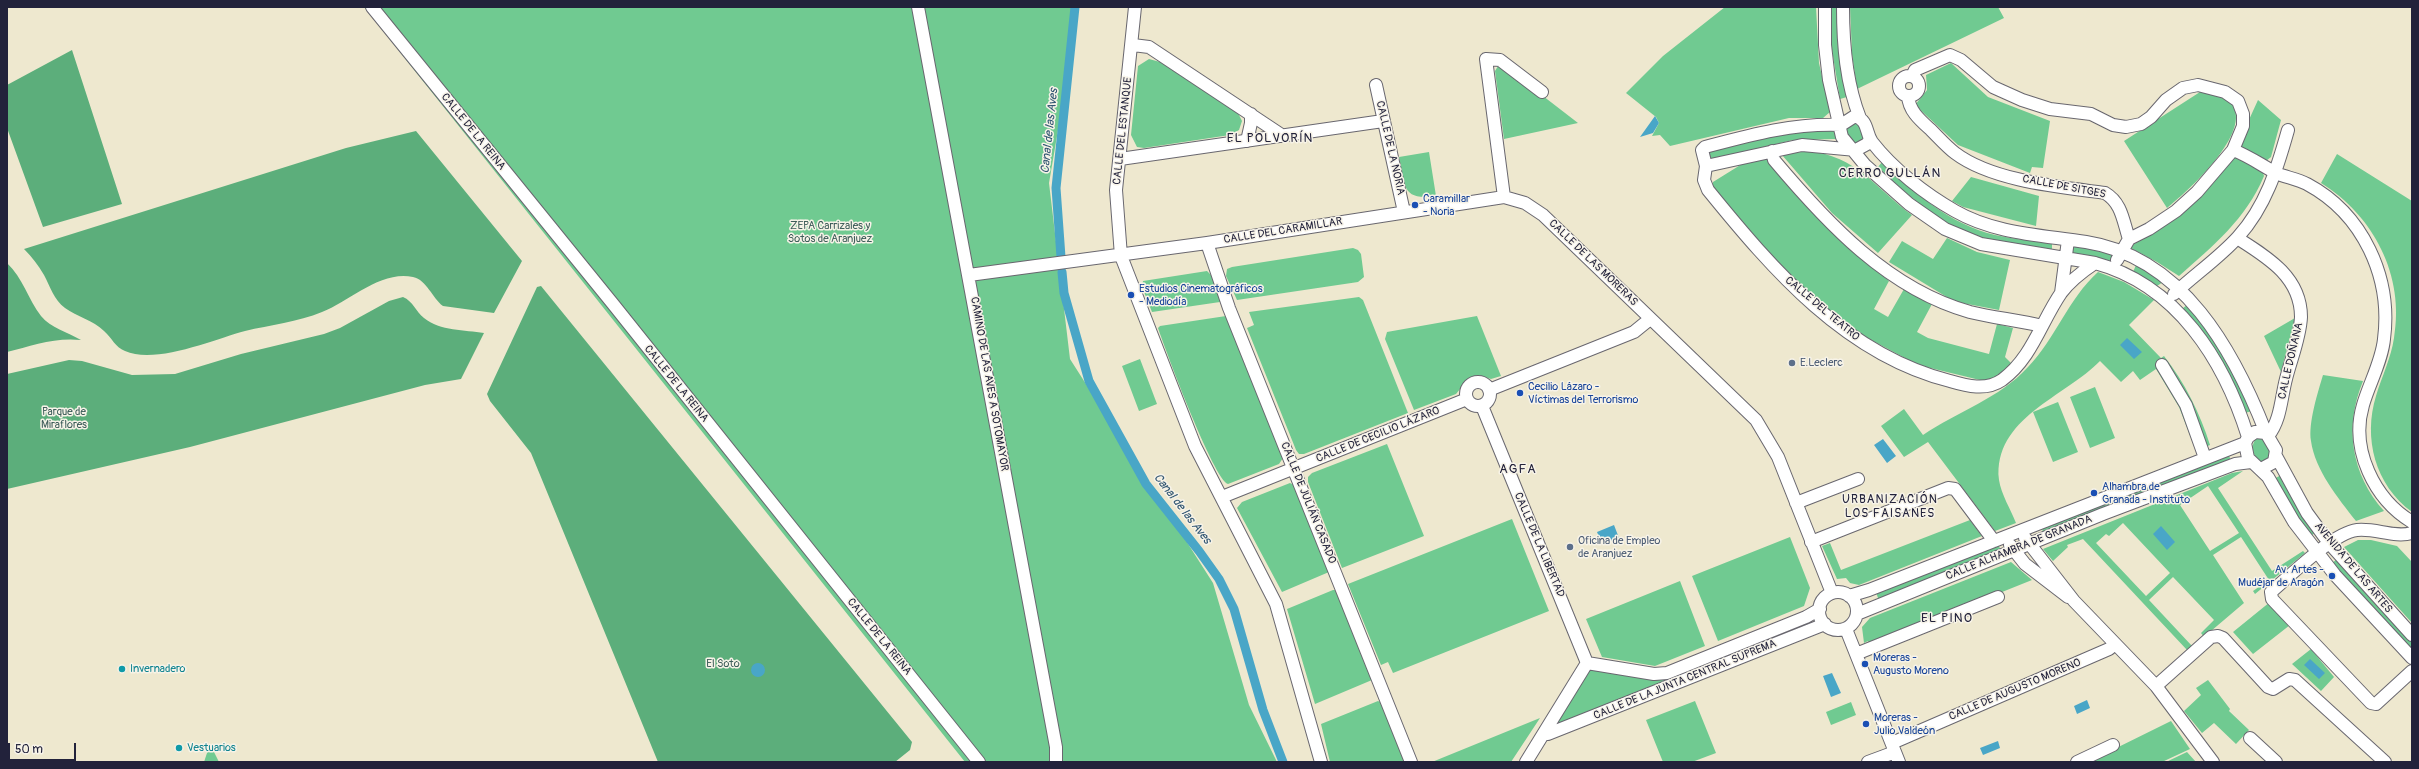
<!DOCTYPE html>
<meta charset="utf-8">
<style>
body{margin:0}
#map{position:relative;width:2419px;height:769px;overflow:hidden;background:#eee8cf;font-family:Pangolin,sans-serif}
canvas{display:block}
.frame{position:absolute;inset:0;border:8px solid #22223b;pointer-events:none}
.scale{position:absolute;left:8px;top:743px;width:68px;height:18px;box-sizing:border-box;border:2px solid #22223b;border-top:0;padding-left:5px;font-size:12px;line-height:14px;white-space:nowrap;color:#22223b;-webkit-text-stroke:3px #f7f3e8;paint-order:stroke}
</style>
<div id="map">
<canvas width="2419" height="769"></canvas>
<div class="frame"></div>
<div class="scale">50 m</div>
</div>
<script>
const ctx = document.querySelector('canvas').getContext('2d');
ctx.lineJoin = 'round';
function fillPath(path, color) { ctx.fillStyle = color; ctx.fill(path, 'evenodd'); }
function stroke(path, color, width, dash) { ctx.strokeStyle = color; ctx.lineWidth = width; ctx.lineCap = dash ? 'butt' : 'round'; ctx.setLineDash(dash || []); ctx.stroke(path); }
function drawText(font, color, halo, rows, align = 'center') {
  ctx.font = font + ' Pangolin,sans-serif'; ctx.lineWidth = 3; ctx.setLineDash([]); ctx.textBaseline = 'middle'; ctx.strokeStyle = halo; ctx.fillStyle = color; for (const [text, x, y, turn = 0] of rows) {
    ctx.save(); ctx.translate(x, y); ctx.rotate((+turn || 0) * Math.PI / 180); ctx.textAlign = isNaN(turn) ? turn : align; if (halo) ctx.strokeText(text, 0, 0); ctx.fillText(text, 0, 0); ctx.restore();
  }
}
fillPath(new Path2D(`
 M364 7H1079L1049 183 1070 359 1213 583 1249 705 1277 762H965Z
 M1725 7H1816L1819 63 1830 112 1823 118H1789L1670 146 1660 135 1652 136 1659 123 1656 117 1626 93 1663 56Z
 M1832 7H1837L1838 49 1847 97 1840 99 1832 50Z
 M1850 7H1998L2004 18 1857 89 1852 54Z
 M1499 53 1543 96 1578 123 1504 139 1495 71 1498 66 1494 54Z
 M1149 59 1160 62 1238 113 1242 121 1239 130 1230 135 1144 148 1137 147 1131 135 1138 66Z
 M1951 63 1988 97 2050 121 2043 168 2032 167 2030 173 1958 145 1915 105 1927 90 1926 75Z
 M2200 92C2210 94 2224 95 2231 103 2255 131 2186 193 2167 208L2124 141Z
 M2258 100 2281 120 2271 157 2266 161 2237 146Z
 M1850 122 1858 123 1865 138 1855 145 1851 143 1846 130Z
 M1804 131H1835L1836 139 1793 140 1709 160 1708 150 1771 135Z
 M1808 151C1857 156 1875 188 1912 215L1878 253 1832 213 1782 155Z
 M1429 152 1436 196C1401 201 1405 185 1399 157Z
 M2337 154 2412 201V512C2375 485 2363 438 2376 396 2382 376 2391 358 2394 338 2405 276 2374 216 2321 183Z
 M2232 156 2262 170 2264 176C2246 219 2213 246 2179 276L2157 262 2129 247 2158 230Z
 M1767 158 1834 235 1889 281 1874 309 1888 317 1904 289 1932 304 1917 332 1928 338 1989 354 1997 324 2013 328 2005 357 2012 364 2001 375 1984 381 1918 365 1860 334 1849 327 1788 275 1713 189V182L1742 164Z
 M1882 162C1915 193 1949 224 1995 235 2014 239 2033 241 2052 244V250C2032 247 2013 245 1993 241 1947 231 1911 198 1878 167Z
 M1971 177 2039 196 2036 226 1963 207 1952 201Z
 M1947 238 1977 252 2010 260 1999 310 1962 303 1950 299 1889 262 1902 241 1933 259Z
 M2073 245 2113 255 2112 264 2071 254Z
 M1353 248 1358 250 1361 254 1364 277 1358 282 1237 300 1226 276 1227 269 1232 267Z
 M2136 265 2163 282 2157 286 2133 272Z
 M1207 271 1211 275 1221 299 1220 302 1152 312 1142 287 1143 281Z
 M2098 272 2124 282 2154 300 2129 325 2161 358 2164 356C2185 383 2200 413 2210 445L2196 451 2179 407 2156 369 2140 380 2133 371 2121 382 2100 361C2065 397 1993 418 1999 480 2001 494 2011 510 2016 523L1995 531 1928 442 1904 457 1881 426 1904 409 1923 435C1957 412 2000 398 2028 367 2056 338 2068 299 2098 272Z
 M1359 297 1363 300 1408 413 1304 454H1299L1296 450 1247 328 1254 325 1249 312Z
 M2188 304 2218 341 2252 411 2245 413 2182 309Z
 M1226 316 1283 458 1279 464 1228 484C1214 480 1165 349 1158 328L1160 326Z
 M1477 316 1501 376 1491 379 1478 375 1469 378 1456 394 1414 410 1385 339 1387 332Z
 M2295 318 2281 372 2264 336Z
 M1140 359 1157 404 1139 411 1122 366Z
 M2323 375 2363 381C2344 427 2351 474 2384 511L2356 521C2338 498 2315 470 2311 441 2308 423 2318 392 2323 375Z
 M2095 387 2115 438 2090 448 2070 397Z
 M2058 402 2078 452 2053 462 2033 412Z
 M2256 437 2262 438 2270 452 2267 461 2261 463 2255 457 2252 447Z
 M1387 444 1424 536 1342 568 1308 482V477L1312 473Z
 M2228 453 2231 461 2043 535 2042 526Z
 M2243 471 2218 488 2272 571 2303 551 2305 553 2255 594 2253 591 2269 580 2241 537 2213 555 2244 603 2204 637 2201 633 2214 620 2173 577 2149 600 2192 646 2187 650 2083 539 2067 545 2068 547 2053 561 2043 549 2232 473ZM2208 486 2239 533 2210 551 2180 505ZM2123 523 2170 573 2146 596 2096 543 2106 534 2109 536Z
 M2281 475 2316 532 2311 536 2298 519 2274 479Z
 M1290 483 1294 485 1329 572 1282 592 1237 508 1242 502Z
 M1512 519 1549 611 1393 673 1388 662 1381 665 1348 584Z
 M1970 520 1982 536 1859 585 1850 583 1846 578 1837 579 1822 546 1830 543 1841 570Z
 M1790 537 1810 588 1804 606 1718 641 1692 576Z
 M2358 540H2371L2397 546 2412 562V623L2344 547Z
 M1998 544 2001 551 1879 601 1876 592Z
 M2337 559 2412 641V651L2331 564Z
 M2011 562 2032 580 1870 645 1868 641 1864 643 1862 627 1870 618Z
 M1680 581 1705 646 1655 666 1602 657 1586 619Z
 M1333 590H1336L1372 680 1315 704 1287 609Z
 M2270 602 2290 625 2253 654 2233 632Z
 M2311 649 2334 677 2321 691 2292 664Z
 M1713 658 1715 663 1557 724 1555 721 1590 668 1650 676Z
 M2208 680 2230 709 2229 711 2249 730 2236 744 2214 723 2202 733 2184 711 2201 695 2196 688Z
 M1378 701 1380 702 1405 762H1330L1321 724Z
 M1695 701 1716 753 1692 762H1663L1646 720Z
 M1851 702 1856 715 1831 725 1826 712Z
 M1540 718 1511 762H1432Z
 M2171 721 2190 749 2162 762H2088Z
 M210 744 219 762H204Z
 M2187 752 2196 762H2166Z`), '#70ca91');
fillPath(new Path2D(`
 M72 50 122 204 43 227 7 128V85Z
 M416 131 522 261 494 313 443 306C432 298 427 280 413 277 381 270 350 301 322 312 298 322 270 325 245 331 215 339 155 365 125 351 115 347 112 338 104 331 93 320 77 317 65 308 54 300 50 286 44 275 38 265 32 257 24 249L346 148Z
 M7 263C23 278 28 299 41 316 51 328 67 332 81 340 55 337 31 346 7 352Z
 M541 286 912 742 910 750 895 762H658L531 453 490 401 487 394 537 287Z
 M403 297C413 301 416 312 424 318 440 331 465 330 484 333L461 379 425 385 190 447 7 489V374L69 360 82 361 132 375 175 374 241 354 324 334 340 328 389 301Z`), '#5cae7b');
fillPath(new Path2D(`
 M1655 116 1659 123 1653 133 1640 137Z
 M2127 338 2142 352 2134 359 2120 345Z
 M1883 439 1896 456 1887 463 1874 445Z
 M1614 525 1619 538 1602 544 1597 532Z
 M2161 526 2175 542 2167 550 2153 534Z
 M2310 659 2325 673 2319 679 2304 665Z
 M751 670a7 7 0 1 1 14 0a7 7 0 1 1-14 0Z
 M1832 673 1841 693 1831 697 1823 676Z
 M2087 700 2090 708 2077 714 2074 706Z
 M1998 741 2000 748 1983 755 1980 748Z`), '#49a6c7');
stroke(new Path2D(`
 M1061 257 1056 188 1075 7
 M1062 272 1064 293 1089 381 1146 484 1199 551 1219 579 1234 609 1263 710 1283 762`), '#49a6c7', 9);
const minor = new Path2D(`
 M372 7 613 304 979 762
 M918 7 1056 747V762
 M1135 7 1116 190 1121 256 1195 446 1276 604 1321 762
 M1825 7V45L1829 80 1842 137 1865 165 1909 204 1945 229 1981 244 2095 263C2177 285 2224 360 2248 437
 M1843 7C1843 45 1846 83 1860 118
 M1133 45 1149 47 1283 136
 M1899 86a10 10 0 1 1 20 0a10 10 0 1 1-20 0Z
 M1912 76 1915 70 1950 55 1961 60 1993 87 2022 100 2050 109 2091 114 2113 125 2126 127 2141 124 2151 117 2166 100 2183 88 2198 85 2225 92 2238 101 2243 114V126L2233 150 2197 192 2176 211 2149 229 2129 239 2117 260
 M1376 85 1404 212
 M1908 96C1909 111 1920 120 1931 130 1939 138 1947 147 1955 153 1992 181 2060 187 2105 193 2122 203 2123 221 2129 239
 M1870 139 1867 144 1856 150 1802 145 1706 166 1702 150 1705 147C1750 135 1793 123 1841 125L1855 116C1869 121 1865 132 1872 142 1893 169 1925 194 1955 211 1995 234 2042 235 2086 242 2183 257 2234 351 2266 433
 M1247 141 1251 123V114
 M2233 150C2249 156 2261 165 2276 173 2285 177 2297 179 2307 184 2363 214 2392 277 2384 339 2382 361 2369 384 2363 405 2350 449 2374 499 2412 522
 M1772 151 1774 160C1827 223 1888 289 1970 312 1994 318 2018 320 2042 326
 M1120 159 1383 121
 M1706 166 1704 180 1708 190C1773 270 1846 355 1950 381 1967 386 1986 391 2002 380 2032 358 2041 322 2061 293 2070 281 2083 271 2095 263
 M1504 197 1486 59 1500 60 1542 92
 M2237 238C2267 257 2301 277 2301 317 2300 338 2291 359 2286 379 2281 398 2281 420 2268 436
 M1207 243 1229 308 1411 762
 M969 275 1207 243 1504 197 1525 203 1543 215 1756 420 1778 457 1832 593
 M2061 293 2068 240
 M2174 294C2194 275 2219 258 2238 237 2266 206 2277 169 2288 130
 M2162 365 2186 405 2205 458
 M1466 394a12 12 0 1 1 24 0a12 12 0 1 1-24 0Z
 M1489 390 1634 332 1650 319
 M1482 406 1587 663
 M2276 456 2307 513 2329 543 2412 635
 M2261 469 2274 462 2276 450 2266 433 2255 432 2248 437 2245 443 2248 458 2268 477 2294 522 2335 575 2412 658
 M1222 497 1467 399
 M1796 503 1858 479
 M2412 533C2394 538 2376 528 2357 530 2333 533 2291 575 2271 592L2272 599 2371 703 2376 704 2412 671
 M2025 538 2074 601 2156 686 2213 762
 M1811 542 1948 488 1955 489 1994 541
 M2010 545 2025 564 2068 597
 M1819 611a19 19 0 1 1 38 0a19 19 0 1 1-38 0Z
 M1849 596 1869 590 2245 443
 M1857 614 2103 514 2235 464 2251 462
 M1846 629 1899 762
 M1856 654 1998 597
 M2156 686 2211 637 2218 636 2223 638 2268 687 2273 689 2289 679 2295 680 2385 762
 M1545 732 1548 734 1825 624
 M2250 738 2276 762
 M1892 743 2109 649 2115 644
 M1526 762 1587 663 1654 674 1667 673 1806 617 1820 609
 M1868 762 1895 752
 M2077 762 2113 745`);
stroke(minor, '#69676f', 14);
stroke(minor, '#fff', 12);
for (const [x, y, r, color] of [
 [1415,205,4,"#1a4fb4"],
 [1131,295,4,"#1a4fb4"],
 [1792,363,4,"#5c6f8a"],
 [1520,393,4,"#1a4fb4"],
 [2094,493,4,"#1a4fb4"],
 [1570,547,4,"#5c6f8a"],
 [2332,576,4,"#1a4fb4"],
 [1865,664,4,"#1a4fb4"],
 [122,669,4,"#0f9aa8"],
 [1866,724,4,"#1a4fb4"],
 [179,748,4,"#0f9aa8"]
]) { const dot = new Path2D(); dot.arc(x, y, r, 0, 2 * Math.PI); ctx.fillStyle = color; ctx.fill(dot); stroke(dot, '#f7f3e8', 1.5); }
drawText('11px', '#22223b', '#f7f3e8', [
 ["CALLE DEL ESTANQUE",1123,131,-84],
 ["CALLE DE LA REINA",473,132,51],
 ["CALLE DE LA NORIA",1390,148,77],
 ["CALLE DE SITGES",2064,187,11],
 ["CALLE DEL CARAMILLAR",1283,231,-9],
 ["CALLE DE LAS MORERAS",1593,263,44],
 ["CALLE DEL TEATRO",1822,309,40],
 ["CALLE DOÑANA",2291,361,-77],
 ["CALLE DE LA REINA",676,384,51],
 ["CAMINO DE LAS AVES A SOTOMAYOR",989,384,80],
 ["CALLE DE CECILIO LÁZARO",1378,435,-22],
 ["CALLE DE JULIÁN CASADO",1308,503,68],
 ["CALLE DE LA LIBERTAD",1539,545,67],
 ["CALLE ALHAMBRA DE GRANADA",2019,548,-22],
 ["AVENIDA DE LAS ARTES",2353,568,50],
 ["CALLE DE LA REINA",879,637,51],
 ["CALLE DE LA JUNTA CENTRAL SUPREMA",1685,680,-22],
 ["CALLE DE AUGUSTO MORENO",2015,690,-23]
]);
drawText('11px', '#164399', '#f7f3e8', [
 ["Caramillar",1423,199],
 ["- Noria",1423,212],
 ["Estudios Cinematográficos",1139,289],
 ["- Mediodía",1139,302],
 ["Cecilio Lázaro -",1528,387],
 ["Víctimas del Terrorismo",1528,400],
 ["Alhambra de",2102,487],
 ["Granada - Instituto",2102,500],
 ["Av. Artes -",2324,570,"right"],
 ["Mudéjar de Aragón",2324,583,"right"],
 ["Moreras -",1873,658],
 ["Augusto Moreno",1873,671],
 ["Moreras -",1874,718],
 ["Julio Valdeón",1874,731]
], 'left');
drawText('11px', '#3d5d59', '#f7f3e8', [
 ["ZEPA Carrizales y",830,226],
 ["Sotos de Aranjuez",830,239],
 ["Parque de",64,412],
 ["Miraflores",64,425],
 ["El Soto",723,664]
]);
drawText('11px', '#4e5e75', '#f7f3e8', [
 ["E.Leclerc",1800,363],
 ["Oficina de Empleo",1578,541],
 ["de Aranjuez",1578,554]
], 'left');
drawText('11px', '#0d838f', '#f7f3e8', [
 ["Invernadero",130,669],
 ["Vestuarios",187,748]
], 'left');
drawText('italic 12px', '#325773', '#f7f3e8', [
 ["Canal de las Aves",1050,131,-84],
 ["Canal de las Aves",1182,509,52]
]);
ctx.letterSpacing = '1px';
drawText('12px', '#22223b', '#f7f3e8', [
 ["URBANIZACIÓN",1890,500],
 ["LOS FAISANES",1890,514]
]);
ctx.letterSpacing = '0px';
ctx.letterSpacing = '1px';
drawText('13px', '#22223b', '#f7f3e8', [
 ["EL POLVORÍN",1270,139],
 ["CERRO GULLÁN",1890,174],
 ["AGFA",1518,470],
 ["EL PINO",1947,619]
]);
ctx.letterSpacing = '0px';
</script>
